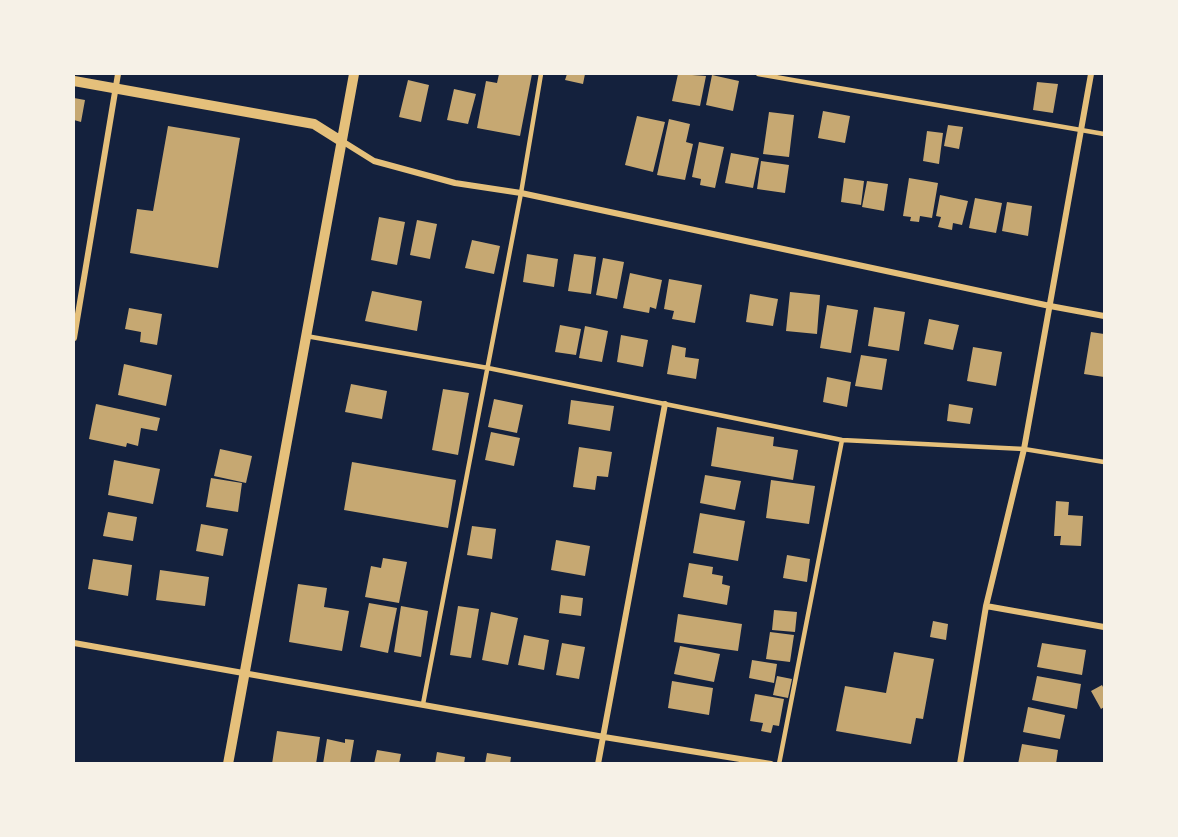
<!DOCTYPE html>
<style>
body{margin:0}
#map{position:relative;width:1178px;height:837px;overflow:hidden;background:#14213d;font-family:Mulish,sans-serif}
canvas{display:block}
.frame{position:absolute;inset:0;border:75px solid #f6f1e7;pointer-events:none}
</style>
<div id="map">
<canvas width="1178" height="837"></canvas>
<div class="frame"></div>
</div>
<script>
const ctx = document.querySelector('canvas').getContext('2d');
ctx.lineJoin = 'round';
function fillPath(path, color) { ctx.fillStyle = color; ctx.fill(path, 'evenodd'); }
function stroke(path, color, width, dash) { ctx.strokeStyle = color; ctx.lineWidth = width; ctx.lineCap = dash ? 'butt' : 'round'; ctx.setLineDash(dash || []); ctx.stroke(path); }
fillPath(new Path2D(`
 M499 74H532L520 136 477 128 486 81 497 83Z
 M567 74H585L583 84 565 80Z
 M678 74 706 76 700 106 672 101Z
 M712 75 739 81 733 111 706 105Z
 M408 80 429 85 421 122 399 117Z
 M1037 82 1058 84 1053 113 1033 110Z
 M454 89 476 94 468 124 447 120Z
 M74 98 85 100 81 122 74 120Z
 M823 111 850 116 845 143 818 138Z
 M769 112 794 115 789 157 763 154Z
 M637 116 665 122 653 172 625 165Z
 M669 119 690 124 686 142 693 144 685 180 657 175Z
 M948 125 963 127 959 149 944 146Z
 M168 126 240 138 218 268 130 253 137 209 153 211Z
 M927 131 943 133 939 164 923 161Z
 M699 142 724 147 715 188 700 185 701 179 692 177Z
 M731 153 759 158 753 188 725 183Z
 M761 161 789 165 785 193 757 189Z
 M844 178 864 181 861 205 841 202Z
 M909 178 938 183 932 218 920 216 919 222 910 221 911 217 903 216Z
 M867 181 888 184 884 211 862 207Z
 M940 195 968 201 962 225 953 223 952 230 938 227 941 217 936 216Z
 M975 198 1002 203 996 233 969 228Z
 M1007 202 1032 206 1028 236 1002 231Z
 M379 217 405 222 397 265 371 260Z
 M417 220 437 224 430 259 410 255Z
 M472 240 500 246 494 274 465 268Z
 M527 254 558 259 554 287 523 282Z
 M574 254 596 257 591 294 568 291Z
 M603 258 624 262 617 299 596 295Z
 M630 273 662 280 656 309 650 307 649 313 623 308Z
 M669 279 702 285 695 323 672 319 674 311 664 309Z
 M372 291 422 301 417 331 365 321Z
 M790 292 820 295 817 334 786 331Z
 M750 294 778 299 773 326 746 322Z
 M827 305 858 310 851 353 820 348Z
 M874 307 905 312 899 351 868 346Z
 M129 308 162 314 157 345 140 342 141 332 125 329Z
 M929 319 959 325 953 350 924 344Z
 M560 325 581 329 576 355 555 352Z
 M585 326 608 331 602 362 579 358Z
 M1091 332 1104 334V377L1084 374Z
 M621 335 648 340 643 367 617 362Z
 M672 345 686 348 685 357 699 359 696 379 667 374Z
 M973 347 1002 352 996 386 967 381Z
 M861 355 887 359 882 390 855 386Z
 M124 364 172 375 166 406 118 395Z
 M827 377 851 382 847 407 823 402Z
 M351 384 387 391 382 419 345 412Z
 M443 389 469 393 458 455 432 450Z
 M494 399 523 405 517 433 488 427Z
 M571 400 614 406 610 431 568 424Z
 M96 404 160 418 157 431 141 428 138 446 127 443 126 447 89 439Z
 M949 404 973 408 970 424 947 421Z
 M717 427 774 437 773 446 798 450 793 480 711 466Z
 M491 432 520 438 514 466 485 460Z
 M579 447 612 452 608 477 597 476 595 490 573 487Z
 M220 449 252 456 246 483 214 476Z
 M114 460 160 469 153 504 108 495Z
 M352 462 456 480 448 528 344 510Z
 M705 475 741 481 735 510 700 503Z
 M211 478 242 483 238 512 206 507Z
 M771 480 815 486 809 524 766 518Z
 M1056 501 1069 502 1068 515 1083 516 1081 546 1060 545 1061 536H1054Z
 M108 512 137 517 133 541 103 536Z
 M700 513 745 521 738 561 693 553Z
 M201 524 228 529 223 556 196 551Z
 M472 526 496 529 492 559 467 555Z
 M556 540 590 546 585 576 551 570Z
 M787 555 810 559 807 582 783 578Z
 M383 558 407 562 399 603 365 597 371 566 381 568Z
 M93 559 132 565 128 596 88 589Z
 M689 563 713 567 712 574 723 576 722 584 730 586 727 605 683 597Z
 M160 570 209 577 205 606 156 600Z
 M298 584 327 588 324 607 349 611 342 651 289 642Z
 M561 595 583 598 581 616 559 613Z
 M369 603 397 608 388 653 360 647Z
 M401 606 428 611 421 657 394 652Z
 M458 606 479 609 471 658 450 655Z
 M774 610 797 612 795 632 772 630Z
 M491 612 518 618 508 665 482 660Z
 M678 614 742 624 738 651 674 642Z
 M933 621 948 624 946 640 930 637Z
 M770 632 794 635 790 662 766 659Z
 M524 635 549 640 544 670 518 665Z
 M562 643 585 647 579 679 556 675Z
 M1042 643 1086 650 1082 675 1037 667Z
 M680 646 720 654 714 682 674 674Z
 M894 652 934 659 923 719 916 718 911 744 836 731 845 686 886 693Z
 M752 660 777 664 774 683 749 678Z
 M777 676 792 679 788 698 773 695Z
 M1037 676 1081 684 1077 709 1032 700Z
 M672 681 713 688 709 715 668 708Z
 M1102 685 1104 689V707L1101 709 1091 691Z
 M755 694 784 699 779 726 773 725 771 733 761 731 763 723 750 721Z
 M1028 707 1065 715 1060 739 1023 732Z
 M277 731 320 737 316 764H272Z
 M327 739 345 743V739L354 740 350 764H323Z
 M1022 744 1058 750 1056 764H1018Z
 M377 750 401 754 399 764H374Z
 M437 752 465 757 464 764H435Z
 M487 753 511 757 510 764H485Z`), '#c6a872');
stroke(new Path2D(`
 M758 74 1104 134
 M306 336 488 368 842 440 1024 449 1104 462
 M423 704 521 193 541 74
 M779 764 842 440`), '#e5c07b', 4.5);
stroke(new Path2D(`
 M342 141 374 161 455 183 521 193 1050 306 1104 316
 M74 338 118 74
 M986 606 1104 627
 M74 643 604 737 771 764
 M598 764 665 404
 M960 764 986 606 1024 449 1091 74`), '#e5c07b', 6);
stroke(new Path2D(`
 M74 81 314 124 341 141
 M228 764 354 74`), '#e5c07b', 10);
</script>
